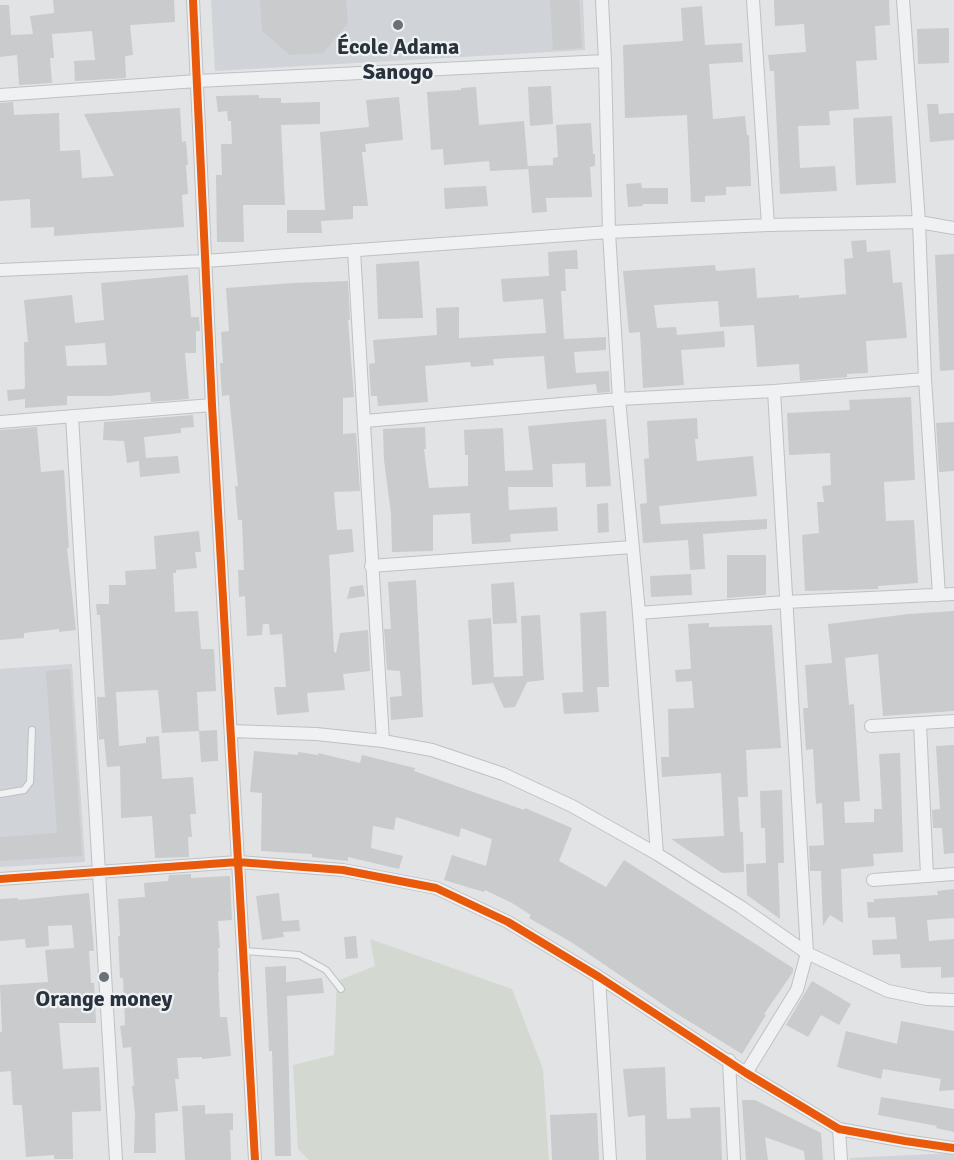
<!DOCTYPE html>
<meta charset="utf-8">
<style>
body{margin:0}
canvas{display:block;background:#e1e3e5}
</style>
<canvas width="954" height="1160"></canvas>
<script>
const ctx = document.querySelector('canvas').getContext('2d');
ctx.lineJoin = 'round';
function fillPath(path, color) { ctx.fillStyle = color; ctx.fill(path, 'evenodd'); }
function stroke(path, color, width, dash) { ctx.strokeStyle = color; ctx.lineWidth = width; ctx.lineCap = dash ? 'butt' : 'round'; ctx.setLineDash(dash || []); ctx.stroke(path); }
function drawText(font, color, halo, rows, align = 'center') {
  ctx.font = font + ' Signika,sans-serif'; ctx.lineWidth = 4.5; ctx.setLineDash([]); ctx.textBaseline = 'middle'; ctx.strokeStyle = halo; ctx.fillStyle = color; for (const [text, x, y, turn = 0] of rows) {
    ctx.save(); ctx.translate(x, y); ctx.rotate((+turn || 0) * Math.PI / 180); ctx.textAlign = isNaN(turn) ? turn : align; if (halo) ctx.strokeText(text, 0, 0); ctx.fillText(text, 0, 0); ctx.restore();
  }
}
fillPath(new Path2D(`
 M211 0H583L585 50 215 71Z
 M72 664 85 862 0 867V669Z
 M954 1153V1160H850V1158Z`), '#d0d3d8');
fillPath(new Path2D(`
 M370 939 512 989 543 1069 549 1160H309L298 1149 293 1065 334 1055 337 981 375 966Z`), '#d3d9d1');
fillPath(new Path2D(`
 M53 0H174L175 22 130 25 133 55 125 56 126 78 75 81 74 61 95 60 92 31 52 34 54 58H50L52 83 19 85 17 55 0 57V5H9L11 35 33 34 30 16 54 13Z
 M260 0H346L348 23 323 53 290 55 262 31Z
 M550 0H579L582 48 553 50Z
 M774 0H889L890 25 875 26 877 60 856 61 859 109 829 111 830 125 798 126 800 168 835 166 837 191 780 194 774 71H770L768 55 806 52 804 24 775 26Z
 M702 6 705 45 742 43 743 62 709 64 713 119 745 116 747 135H749L751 186 726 187V195L705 196V202H691L687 115 625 118 623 45 683 41 681 8Z
 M949 28V63L918 64 917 29Z
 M551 86 553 124 530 126 528 87Z
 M476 87 479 125 524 121 528 169 490 171 489 161 444 165 443 149 431 150 427 92 461 90V88Z
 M259 95V98H281V103L320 102V124L281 125 285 205H243L244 242H217L216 175H222L221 144H232L231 121H228L227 111 218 112 216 96Z
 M399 97 403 140 365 144 366 152H362L368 206H353V219L321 221 322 233H287V210H325L320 132 369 127 366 100Z
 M13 102 14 115 59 113 60 151 80 150 82 178 114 176 84 114 180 108 182 142 186 141 188 165H186L188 194 182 195 184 227 54 236V227L31 228 30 199 0 201V103Z
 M927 104H938L939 114 954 113V140L930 142Z
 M892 116 896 183 856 185 853 118Z
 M591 123 593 154H595V166L590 167 592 197 546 198 547 212 532 213 528 166 553 165V158L558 157 556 125Z
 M641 183 642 188H668V204H643V206L628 207 626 184Z
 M486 186 488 206 445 209 444 188Z
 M866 240 867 252 890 250 893 283 902 282 907 338 866 341 868 373 847 374V377L800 381 799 364 757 367 754 325 720 327 718 301 654 305 657 328 676 327 677 335 724 331 725 347 681 350 684 385 643 388 640 332 629 333 623 271 715 265 716 271 755 268 757 298 799 295V298L846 294 844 259 853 258 851 241Z
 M577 250 578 269H565L566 291H561L564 339 606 337V350L574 352 576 373 609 371 610 392 597 393 596 384 547 389 544 356 493 359 494 365 471 367 470 362 425 366 428 402 378 406 377 396H371L369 364 375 363 373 340 437 335 436 308 459 307V338L546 333 543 299 503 302 501 279 549 276 548 252Z
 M954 254V370L940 371 935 255Z
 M419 261 423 318 378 319 376 264Z
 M188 275 191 317H199L200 331H196V353H185L189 399 151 402 150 392 110 396H67V405L25 408V399L8 401 7 390 24 389 25 387 24 342H28L24 300 72 295 75 323 104 320 101 283ZM105 343 107 365 67 366 65 346Z
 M348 281 350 320H348L354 397 343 398V434L356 433 360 491 334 492 337 530 352 529 354 552 329 555 334 652 336 653 340 633 368 630 370 671 343 674 345 690 307 693 309 712 277 715 274 687H286L282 634 270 635 269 624H263L262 635 247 636 245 596 239 597 238 570H244L242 520H238L235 486H238L229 395 222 396 220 363H223L221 332 229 331 226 288 293 283Z
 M911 397 915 480 884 482 886 521 914 520 918 583 878 586V589L805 591 802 535 819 533 817 502H824L822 486 831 485 830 453 789 455 787 413 850 410 849 400Z
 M193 415 194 427 181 428V433L144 437 146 458 178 456 180 473 140 477 139 461 127 463 124 441 103 440 104 422Z
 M697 418 698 439H695L697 461 753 456 757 496 659 506 661 524 767 519V529L703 534 705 569 690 570 688 540 643 543 640 504 647 503 644 459 649 458 647 421Z
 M606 419 611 486 586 487 585 463 552 464 553 487H508L509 510 557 507 558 531 510 534 511 542 472 544 470 513 433 515V551L392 552 391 514 384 460 383 429 425 427 426 449H424L429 488 468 486V455H465L464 430 503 428 505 471 533 470 528 426Z
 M954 422V471L939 472 936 423Z
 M37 427 41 472 64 470 69 548H67L76 630 59 632V629L24 633V638L0 640V430Z
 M608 503 609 532 598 533 597 504Z
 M199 531 201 552H195L197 568 176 570V573H173L175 612 198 611 201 649H214L216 691 197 692 199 731 162 733 158 690 116 692 119 746 146 743V737L159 736 162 779 193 777 196 814H190L192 837H188L189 857 155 858 152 816 121 818 120 766 107 767 104 739 99 740 97 697H105L100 615H97L96 604H109V585H126L125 571 156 569 154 536Z
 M727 555H766V595L727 598Z
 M691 574 692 595 651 597 650 576Z
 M416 580 423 717 391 720 390 697 402 696 400 671 387 670 384 629H391L388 582Z
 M514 582 517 623 493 624 491 584Z
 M363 585 365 596 347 599 350 587Z
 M606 611 609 687H597L599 712 564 714 562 693 583 692 580 613Z
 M954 611V711L883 716 878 654 845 658 849 705 854 704 860 801 844 802 845 823 874 822V809H882L879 754 900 753 903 852 873 854 874 866 841 869 843 923 830 915 823 926 821 871H810L809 846 824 845 822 803 816 804 813 749 806 750 803 708H808L805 665 832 663 828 624 909 614Z
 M540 615 544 680 527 682 515 707 504 708 493 683 472 685 468 620 491 618 494 677 523 676 521 616Z
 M709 623V627L772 625 781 748 746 750 748 797H738L740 832H743L744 872 722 873 671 839 724 836 721 773 662 777 661 757H669L668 709 694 708 692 681 676 682 675 670 691 669 688 624Z
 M70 669 82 856 0 861V837L57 833 46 671Z
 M217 730 218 761 201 762 199 731Z
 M954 745V853L944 854 942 828H933L932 810 940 809 936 746Z
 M254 751 298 755V752L318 755V753L360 763 362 755 415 768 414 771 524 810 525 808 572 828 559 861 606 887 624 860 793 968V972L764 1014 766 1015 742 1054 674 1012 571 942 529 918 531 915 512 903 485 890 484 892 444 880 452 855 486 866 492 839 461 828 459 837 396 817 394 830 373 826 371 848 403 856 399 869 348 857V861L312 857V854L261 851 262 793 250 792Z
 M782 790 784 863H778L780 919 747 895 746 864 766 863 765 828H761L760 791Z
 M191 874V878L230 876 232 920 218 921 220 948H218L219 972H218L220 1017H227L231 1056 202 1059V1057L177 1058 179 1079H175L178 1111 155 1113 156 1153H134L135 1113 132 1086H134L131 1047 123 1048 120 1026 125 1025 123 978H120L118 936H120L118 899 145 897 144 883 168 881 169 875Z
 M954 889V918L927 920 929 941 954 939V977L941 978V967L901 968 900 954 873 955 872 940 897 939 895 917 868 918 867 902H874V899L938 895 937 891Z
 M89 893 94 951H89L91 983H94L96 1023H59L63 1069 99 1067 101 1111 72 1112 73 1159H54V1155L26 1157 22 1105H13L11 1071 0 1072V1032H2L0 985 48 982 45 950 74 948 72 925 48 926 49 946 26 948 25 939 0 941V899L18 898V900Z
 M279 893 282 921 299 920 300 931 283 932 284 937 262 940 256 896Z
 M356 936 358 958 346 959 344 937Z
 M286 966V982L322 978 324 993 287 996 291 1156H275L272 1051H269L265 967Z
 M812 981 851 1004 839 1025 821 1015 808 1037 786 1025Z
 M901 1021 954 1031V1090L939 1091 941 1079 883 1069 881 1079 837 1067 846 1031 897 1044Z
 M665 1067 667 1119 691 1118 690 1108 720 1107 722 1160H646L645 1115 628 1117 623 1069Z
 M881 1097 954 1109V1132L936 1128 937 1126 878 1115Z
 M742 1100H755L821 1133 823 1160H805L804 1151 765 1137 768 1160H746Z
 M205 1105V1114L233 1113V1130H230L231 1160H185L182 1106Z
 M597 1113 599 1160H552L550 1115Z`), '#c9cbcd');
const service = new Path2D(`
 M0 794 24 790 30 782 32 730
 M244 951 299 955 326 970 341 989`);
const minor = new Path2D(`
 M193 0 212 405 255 1160
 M602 0 605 61 609 232 619 399 639 613 657 854
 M753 0 768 225
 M903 0 919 222 925 379 939 595
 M0 95 197 81 605 61
 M354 250C364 414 372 577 383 741
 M0 270 205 261 609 232 768 225 919 222 954 228
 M72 416 116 1160
 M365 421 619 399 774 391 925 379
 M0 422 212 405
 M371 566 632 547
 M639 613 785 602 954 594
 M920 723 927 876
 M871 726 954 721
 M231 731 316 734 383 741 432 750 503 774 572 806 657 854 741 907 807 953 888 991 927 999 954 1000
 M0 879 238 862 343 870 436 888 508 922 599 977 746 1073 839 1129 905 1141 954 1148
 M873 880 954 874
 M599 977 610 1160
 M729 1060 734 1160
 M746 1073 797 990 807 953 774 391
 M839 1129 841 1160`);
stroke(service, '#bfc1c3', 8);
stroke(minor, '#bfc1c3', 14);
stroke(service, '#f0f1f2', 6);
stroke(minor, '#f0f1f2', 12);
stroke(new Path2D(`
 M193 0 212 405 255 1160
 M0 879 238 862 343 870 436 888 508 922 599 977 746 1073 839 1129 905 1141 954 1148`), '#e8590c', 8);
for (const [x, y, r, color] of [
 [398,25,6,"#6a7177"],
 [104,977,6,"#6a7177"]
]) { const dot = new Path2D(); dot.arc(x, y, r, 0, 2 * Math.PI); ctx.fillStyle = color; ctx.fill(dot); stroke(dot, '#eef2f5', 2); }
drawText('bold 22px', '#2a333c', '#eef2f5', [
 ["École Adama",398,48],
 ["Sanogo",398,73],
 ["Orange money",104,1000]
]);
</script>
